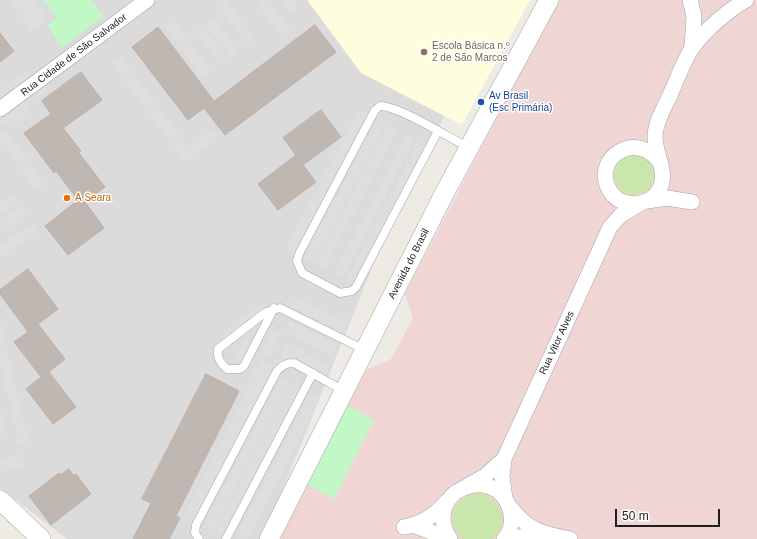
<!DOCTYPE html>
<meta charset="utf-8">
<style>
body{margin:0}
#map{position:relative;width:757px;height:539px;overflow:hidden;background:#eeebe4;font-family:Arial,sans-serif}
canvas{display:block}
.scale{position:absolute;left:615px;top:509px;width:105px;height:18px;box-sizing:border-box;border:2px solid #1e1e1e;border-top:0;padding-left:5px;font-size:12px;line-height:14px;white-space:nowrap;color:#1e1e1e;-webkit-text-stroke:3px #fff;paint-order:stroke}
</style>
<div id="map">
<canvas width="757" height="539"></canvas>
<div class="scale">50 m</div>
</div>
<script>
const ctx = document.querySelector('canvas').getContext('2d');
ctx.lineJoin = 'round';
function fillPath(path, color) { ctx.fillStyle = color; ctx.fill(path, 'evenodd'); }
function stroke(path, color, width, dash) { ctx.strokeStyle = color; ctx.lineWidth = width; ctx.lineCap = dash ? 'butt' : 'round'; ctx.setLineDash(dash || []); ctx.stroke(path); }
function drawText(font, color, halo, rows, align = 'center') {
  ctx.font = font + ' Arial,sans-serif'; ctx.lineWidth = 3; ctx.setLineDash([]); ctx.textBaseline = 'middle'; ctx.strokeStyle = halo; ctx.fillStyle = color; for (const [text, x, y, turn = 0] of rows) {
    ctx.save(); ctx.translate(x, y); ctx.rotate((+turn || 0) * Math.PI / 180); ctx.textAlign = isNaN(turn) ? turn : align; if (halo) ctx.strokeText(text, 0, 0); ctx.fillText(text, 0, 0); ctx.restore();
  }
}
fillPath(new Path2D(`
 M0 0H512L464 78 392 218 263 539H67L0 488Z`), '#dcdbdb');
fillPath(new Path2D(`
 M558 0H757V539H279L366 370 391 359 413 318 405 294Z`), '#efd5d4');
fillPath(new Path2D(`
 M307 0H530L462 125 361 73Z`), '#fefdde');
fillPath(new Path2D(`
 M614 175a20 20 0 1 1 40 0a20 20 0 1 1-40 0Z
 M480 493C502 499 511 522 493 539H463C442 521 454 496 480 493Z`), '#c9e7ac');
fillPath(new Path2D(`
 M43 0H91L103 16 62 48 48 25 57 17Z
 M348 406 374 420 334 499 307 484Z`), '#c2f7c6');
fillPath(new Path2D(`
 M8 0H34L48 20 32 32Z
 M214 0H226L255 39 247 44Z
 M255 0H268L291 29 281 36Z
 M280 0H293L299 8 290 14Z
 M214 17 239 51 231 58 205 24Z
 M174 20 212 71 202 78 165 27Z
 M203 26 228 59 220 65 196 31Z
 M121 57 189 147 212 130 218 138 185 162 111 63Z
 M26 71 33 78 0 102V91Z
 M45 87 47 90 28 105 32 111 10 128 0 122Z
 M358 110 367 114 295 253 286 248Z
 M377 120 385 125 314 262 304 257Z
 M387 126 397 130 325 268 316 263Z
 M6 131 45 184 36 190 0 140V136Z
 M406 135 415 140 343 278 334 274Z
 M418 141 427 146 355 284 346 280Z
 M13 194 19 202 0 216V203Z
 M21 205 27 213 0 233V220Z
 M34 222 39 230 0 259V246Z
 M292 295 349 324 344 334 287 304Z
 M259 306 266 309 223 339V333Z
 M0 317 28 442 19 444 0 362Z
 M289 321 337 346 332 356 284 331Z
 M272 331 280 335 268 359 259 354Z
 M244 338 254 344 245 361 235 356Z
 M287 343 329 365 325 374 295 360 282 362 274 368Z
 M261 360 272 365 269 371 271 372 194 522 184 517 247 393 249 394 250 390 245 387Z
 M281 377 290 382 213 531 204 526Z
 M292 383 302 388 224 537 215 532Z
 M311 393 320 398 248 539 236 537Z
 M0 408 6 434 0 435Z
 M21 454 25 466 0 472V459Z`), '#dedede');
const building = new Path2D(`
 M315 25 336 52 225 135 204 108 188 120 132 47 158 27 214 101Z
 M0 33 14 51 0 62Z
 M81 72 102 100 63 128 81 151 79 153 105 187 85 202 104 228 68 255 45 226 78 200 56 171 54 173 24 133 51 114 42 101Z
 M321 110 341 137 303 165 316 182 278 210 258 184 296 155 283 138Z
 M28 269 58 309 38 324 65 359 49 372 76 407 53 424 26 389 41 377 14 342 28 332 0 294V290Z
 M206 374 239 391 176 516 180 518 169 539H133L151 503 142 499Z
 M69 469 74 476 76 474 91 494 51 525 29 496 59 473 60 475Z`);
fillPath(building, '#bfb7b1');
stroke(building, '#bfb1a7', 1);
const service = new Path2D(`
 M438 131 356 287 352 291 340 293 302 273 297 261 300 252 375 110 380 106C401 107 448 137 469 148
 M274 308 244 366 240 369H227C220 363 217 358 218 349L266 312 280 308 365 350
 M199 539 195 533 196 525 277 371C283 365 286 363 294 363L344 391
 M226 539 313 373`);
const minor = new Path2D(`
 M690 0 694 16 692 48
 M0 109 147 0
 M661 164C638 128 590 158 610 191 621 209 650 208 660 188 668 171 654 153 655 135 656 121 664 108 670 95 677 80 683 62 692 48 705 30 727 11 746 0
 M647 201 667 198 692 202
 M504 459 502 476 505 499
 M467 486 485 476 504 459 610 227 621 215 641 203
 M509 506C529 531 540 533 570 539
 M413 525 449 539
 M404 527C421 524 436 515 447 501
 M450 539C420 491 496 461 510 510 513 520 511 531 504 539
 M511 539 540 532`);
const tertiary = new Path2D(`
 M0 500 41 539
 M269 539 444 194 549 0`);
stroke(service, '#a5a5a5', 9);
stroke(minor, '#a5a5a5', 16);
stroke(tertiary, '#a5a5a5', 20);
stroke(service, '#fff', 8);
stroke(minor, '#fff', 15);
stroke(tertiary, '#fff', 19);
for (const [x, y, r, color] of [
 [424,52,4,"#8d6e63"],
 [481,102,4,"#1a4fb4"],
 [67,198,4,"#e8710a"]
]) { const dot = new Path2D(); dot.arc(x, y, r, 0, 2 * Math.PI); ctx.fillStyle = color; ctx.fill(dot); stroke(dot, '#fff', 1.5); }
drawText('10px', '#785e54', '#fff', [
 ["Escola Básica n.º",432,46],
 ["2 de São Marcos",432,58]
], 'left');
drawText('10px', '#1e1e1e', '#fff', [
 ["Rua Cidade de São Salvador",74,55,-37],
 ["Avenida do Brasil",409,264,-63],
 ["Rua Vitor Alves",557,343,-65]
]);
drawText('10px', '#164399', '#fff', [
 ["Av Brasil",489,96],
 ["(Esc Primária)",489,108]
], 'left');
drawText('10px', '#c56008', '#fff', [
 ["A Seara",75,198]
], 'left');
</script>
